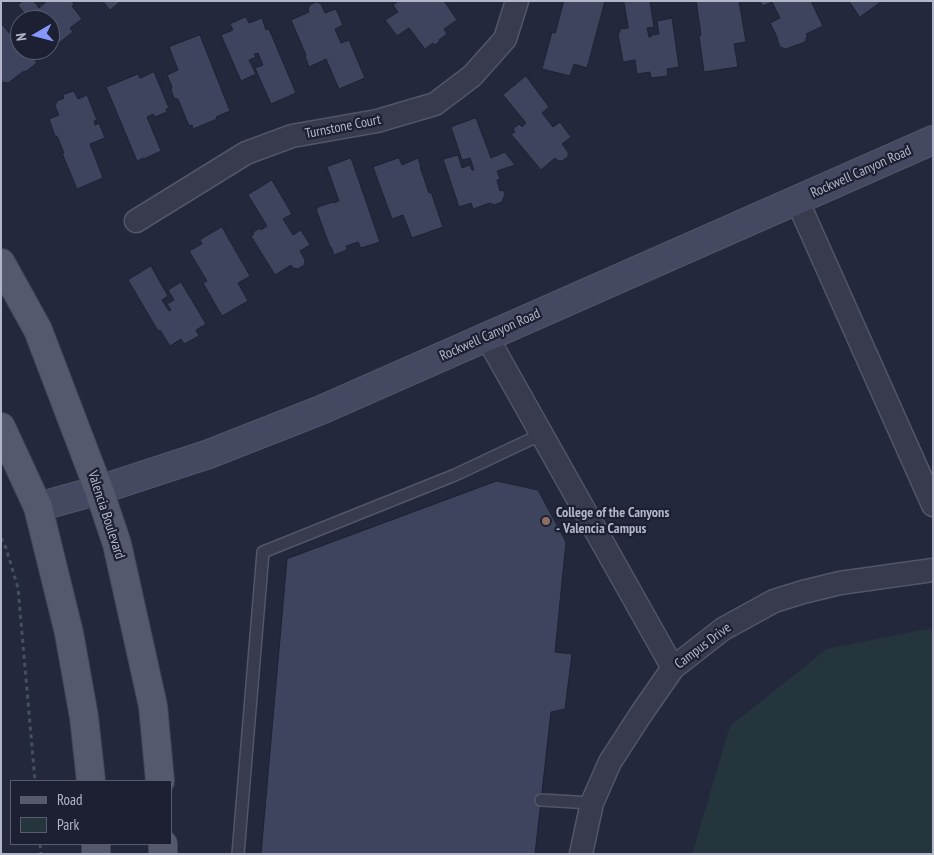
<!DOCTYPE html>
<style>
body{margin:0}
#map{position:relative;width:934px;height:855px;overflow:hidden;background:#23283d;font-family:"PT Sans Narrow",sans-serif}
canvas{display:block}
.frame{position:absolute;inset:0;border:2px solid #b3b6c9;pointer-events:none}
.legend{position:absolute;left:10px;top:780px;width:162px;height:65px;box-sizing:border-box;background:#1c2032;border:1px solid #585c6e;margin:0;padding:6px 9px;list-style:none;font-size:15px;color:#b3b6c9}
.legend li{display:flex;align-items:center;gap:10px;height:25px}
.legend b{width:25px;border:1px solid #585c6e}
.north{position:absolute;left:10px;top:10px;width:50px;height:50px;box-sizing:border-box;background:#1c2032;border:1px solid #585c6e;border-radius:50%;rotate:262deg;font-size:14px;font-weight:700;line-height:20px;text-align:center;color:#b3b6c9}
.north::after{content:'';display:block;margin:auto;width:18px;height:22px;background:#8797f9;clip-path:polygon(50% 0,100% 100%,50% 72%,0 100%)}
</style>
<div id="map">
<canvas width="934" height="855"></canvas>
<div class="frame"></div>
<ul class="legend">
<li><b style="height:6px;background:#55596e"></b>Road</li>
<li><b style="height:14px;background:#25353e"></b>Park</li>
</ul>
<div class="north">N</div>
</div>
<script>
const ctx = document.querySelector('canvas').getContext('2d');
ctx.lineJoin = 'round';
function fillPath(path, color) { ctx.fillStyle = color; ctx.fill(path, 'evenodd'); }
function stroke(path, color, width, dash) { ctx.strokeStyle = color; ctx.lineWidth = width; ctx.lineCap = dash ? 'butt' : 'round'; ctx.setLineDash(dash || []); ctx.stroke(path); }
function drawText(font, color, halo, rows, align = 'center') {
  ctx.font = font + ' "PT Sans Narrow",sans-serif'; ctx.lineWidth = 4.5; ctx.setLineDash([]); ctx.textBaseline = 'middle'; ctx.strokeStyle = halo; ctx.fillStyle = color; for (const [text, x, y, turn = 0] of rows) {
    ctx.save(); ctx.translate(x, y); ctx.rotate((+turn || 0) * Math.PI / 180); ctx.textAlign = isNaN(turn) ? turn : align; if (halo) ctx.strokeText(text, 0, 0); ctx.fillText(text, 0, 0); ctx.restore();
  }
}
fillPath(new Path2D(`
 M933 628V854H692L730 726 827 649Z`), '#25353e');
const building = new Path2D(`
 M23 1H34L39 8 47 1H72L74 4 72 6 82 19 70 28 73 32 59 43 56 38 50 42V20H29L18 5Z
 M103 1H121L110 10Z
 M399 1H444L457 20 444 29 447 34 439 40 440 41 435 45 433 43 425 49 409 28 397 36 385 20 398 12 393 5Z
 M564 1H605L587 68 574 64 570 76 542 69 552 32 555 33Z
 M624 1H650L654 27 647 28 649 37H651V35L659 34 657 21 672 18 679 67 667 69 668 76 651 78 650 72 637 74 635 60 623 62 618 33 620 32V29L628 28Z
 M694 1H739L746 42 734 44 738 67 704 72 699 36 701 35 696 1Z
 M760 1H811L823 26 806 34 807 36 805 42 786 49 780 47 777 39H778L770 23 780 18 772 2 763 6Z
 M849 1H882L860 17Z
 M317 2 321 4 325 13 336 9 343 25 335 29 341 43 349 40 365 78 339 89 326 59 309 67 305 56 306 55 291 20 309 12 308 9 310 5Z
 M246 17 249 23 262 18 266 30 269 29 296 93 271 104 255 68 263 65 258 53 254 54 256 57 249 60 256 74 241 81 221 35 233 30 230 24Z
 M1 23 11 35 14 33 20 41V50H27L37 63 25 72 24 71 8 83 1 82Z
 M200 35 230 111 216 117 217 119 193 129 192 125 189 126 178 99 174 98 171 90 172 87 167 75 178 70 169 47Z
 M154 72 169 108 166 109 167 112 155 117 153 114 147 117 161 151 144 159V158L137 161 106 87 138 74 140 78Z
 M526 76 549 107 542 113 553 127 560 122 571 137 562 144 568 152V157L562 161 557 160 555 158 541 170 511 134 515 132 513 129 519 124 522 127 526 123 503 95Z
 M74 91 78 99 87 95 97 120 94 121 95 125 99 123 105 138 90 144 103 178 77 189 62 153H64L57 136H55L49 119 59 115 55 106 57 101 64 98 63 95Z
 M476 118 491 158 505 152 515 165 497 171 500 179 497 180 500 191 503 190 505 194 502 202 494 205 490 203 473 209 471 203 459 207 443 159 458 155 462 168 470 165 472 170H474L470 158 462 160 451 127Z
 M351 158 380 242 361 248 358 242 346 246 347 250 334 255 331 247H330L316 209 318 208V207L333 202V203L339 201 327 167Z
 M399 158 402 165 418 158 421 167H420L429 193 431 192 443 227 412 238 403 215 392 219 373 167Z
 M272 180 292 214 283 219 293 235 301 230 310 245 300 251 305 260 304 265 298 269 293 268 291 265 275 275 251 236 254 234 253 232 260 228 261 230 267 226 248 195Z
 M222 227 250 276 238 283 248 301 222 316 203 283 207 281 189 251 202 244 200 240Z
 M151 266 168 296 162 300 169 311 171 310 167 304 174 300 168 290 181 282 206 324 196 330 199 336 184 344 181 339 170 346 160 330 158 331 128 280Z
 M497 481 538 490 566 542 555 652 572 654 565 709 551 712 535 854H261L287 559Z`);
fillPath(building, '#3f445e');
stroke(building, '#1e2234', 1);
const lane = new Path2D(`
 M541 800 592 803
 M238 854 263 552 455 475 542 434`);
const street = new Path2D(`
 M797 200 933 505
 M136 221 246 153 292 136 377 121 435 104 472 76 505 39 517 1
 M487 337 673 668
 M581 854 592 803 610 762 641 714 673 668 723 629 774 601 803 592 840 583 933 570`);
const secondary = new Path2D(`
 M38 507 99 490 209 454 321 410 933 140`);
const primary = new Path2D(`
 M1 263 38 330 99 490 117 544 153 706 160 781
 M1 427 38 507 69 633 84 717 91 781
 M96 844V854
 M163 854V844`);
stroke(lane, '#525668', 14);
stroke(street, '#525668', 25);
stroke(secondary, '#525668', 30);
stroke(primary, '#404456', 30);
stroke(new Path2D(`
 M1 538 6 548 18 588 35 781
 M40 844 41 854`), '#43525c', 3, [4, 4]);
stroke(lane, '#373b4d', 11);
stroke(street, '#373b4d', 22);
stroke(secondary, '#454861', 28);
stroke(primary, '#55596e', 28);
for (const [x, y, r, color] of [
 [546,521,5,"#8d6e63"]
]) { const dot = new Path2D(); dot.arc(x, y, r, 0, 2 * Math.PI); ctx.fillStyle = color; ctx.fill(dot); stroke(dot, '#1c2032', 2); }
drawText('14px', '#b3b6c9', '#1c2032', [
 ["Turnstone Court",343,127,-11],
 ["Rockwell Canyon Road",861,172,-24],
 ["Rockwell Canyon Road",490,335,-24],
 ["Valencia Boulevard",106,515,72],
 ["Campus Drive",703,646,-37]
]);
drawText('bold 14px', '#b3b6c9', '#1c2032', [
 ["College of the Canyons",556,513],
 ["- Valencia Campus",556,529]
], 'left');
</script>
